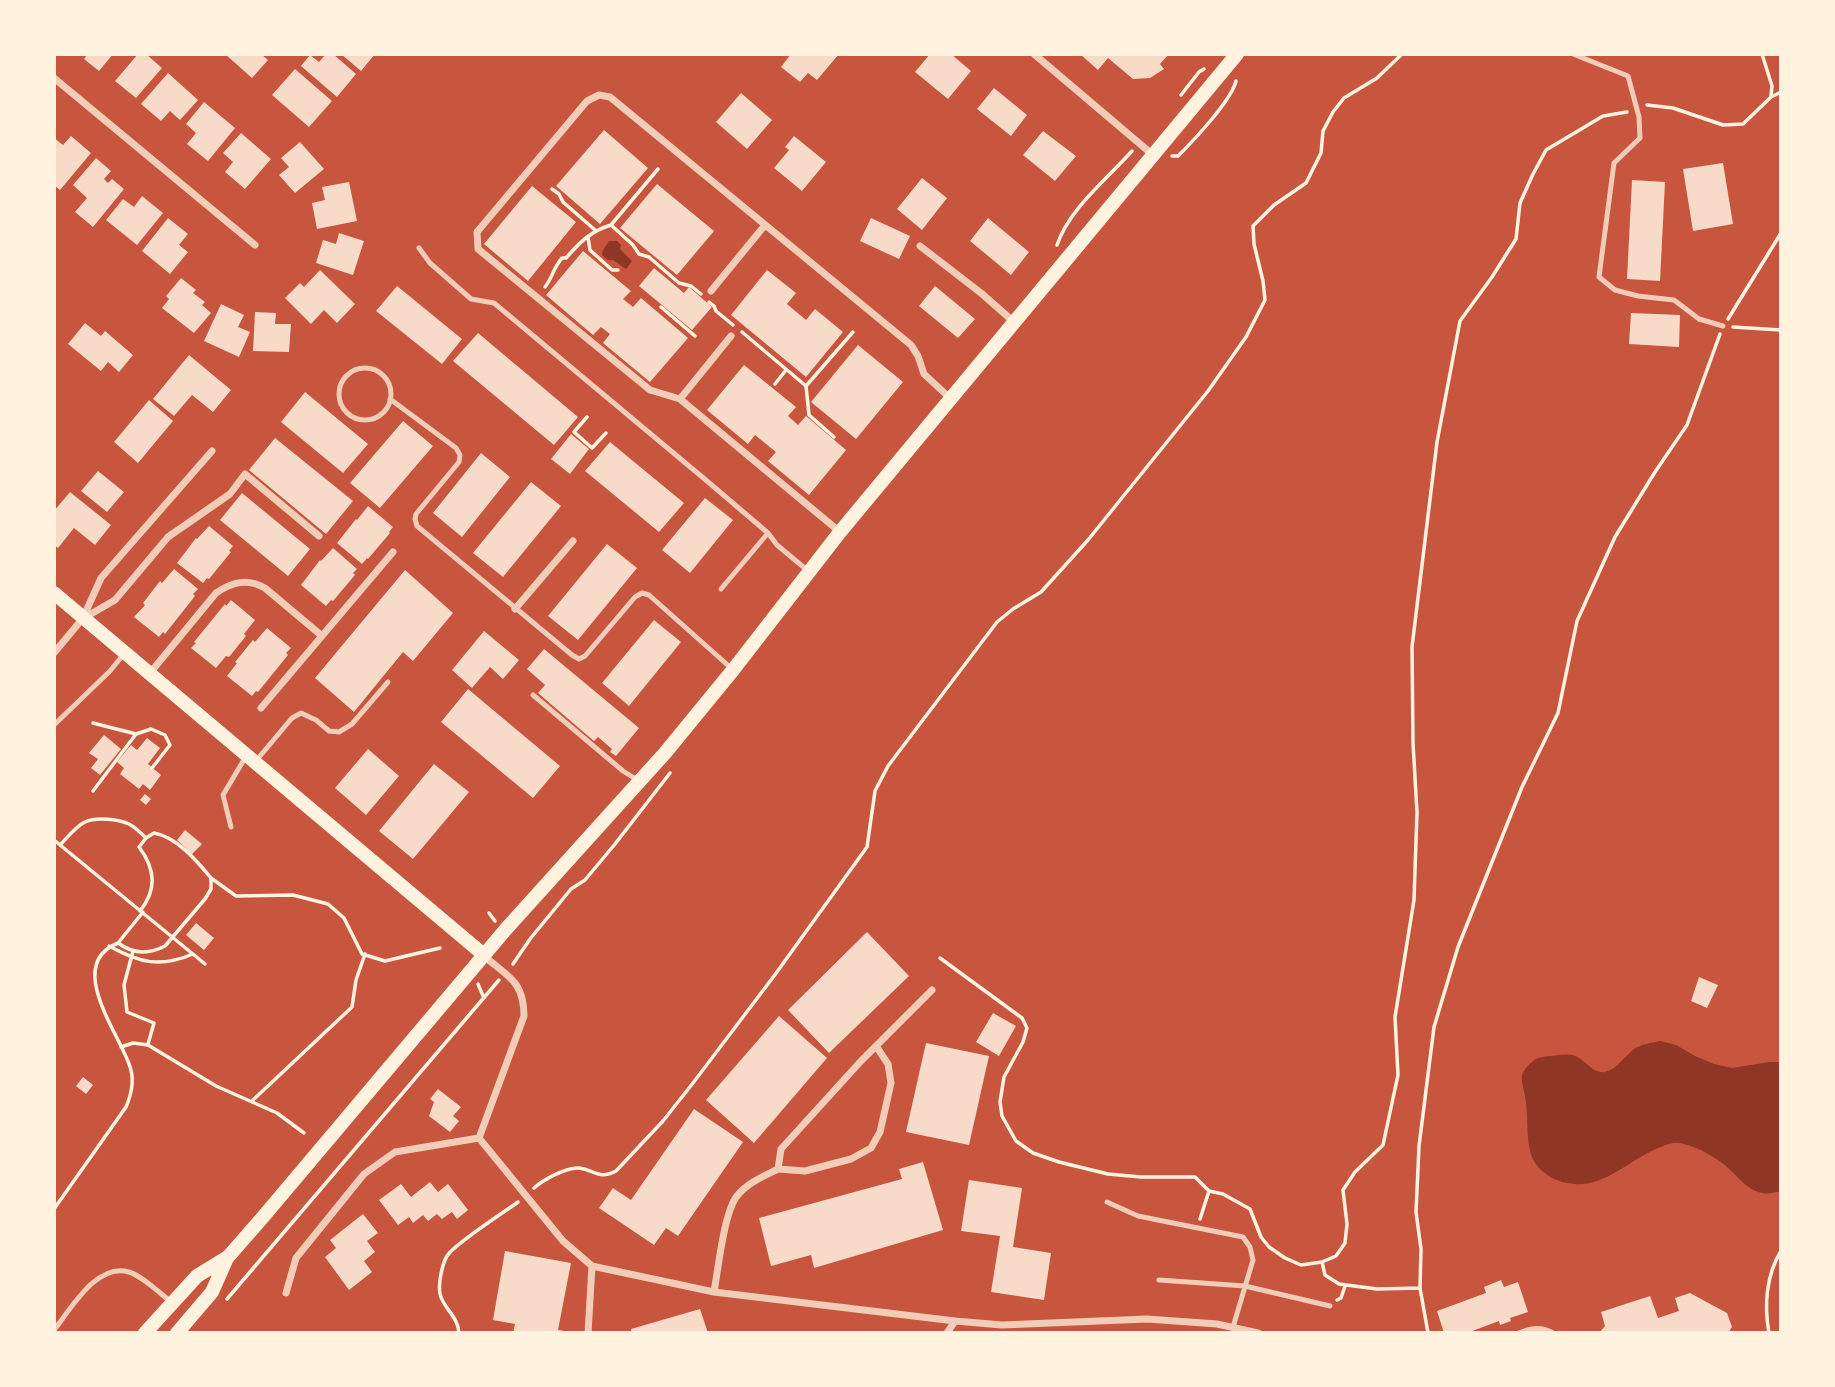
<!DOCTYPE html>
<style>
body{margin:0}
#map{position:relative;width:1835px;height:1387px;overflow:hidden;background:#c8553d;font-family:Ubuntu,sans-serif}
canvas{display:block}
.frame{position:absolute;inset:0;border:56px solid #fff3e0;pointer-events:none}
</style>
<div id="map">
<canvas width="1835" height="1387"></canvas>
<div class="frame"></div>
</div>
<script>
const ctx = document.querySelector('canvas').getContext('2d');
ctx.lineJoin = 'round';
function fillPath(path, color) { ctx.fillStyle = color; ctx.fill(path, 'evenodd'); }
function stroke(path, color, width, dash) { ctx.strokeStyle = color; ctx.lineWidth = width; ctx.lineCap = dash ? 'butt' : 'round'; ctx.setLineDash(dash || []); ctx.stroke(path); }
fillPath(new Path2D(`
 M609 241H617L621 245 620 249 632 261 626 269 613 260H608L602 255 603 250Z
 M1660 1041 1676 1045 1695 1056 1714 1064 1732 1068 1770 1062H1781V1191C1753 1200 1744 1182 1727 1167 1716 1157 1694 1145 1679 1143 1670 1142 1662 1147 1654 1150 1625 1163 1601 1190 1567 1183 1554 1181 1538 1171 1533 1159 1525 1143 1529 1115 1525 1096 1524 1090 1521 1081 1522 1075 1524 1069 1531 1062 1536 1059 1540 1057 1547 1056 1551 1056 1557 1055 1567 1054 1573 1055 1584 1058 1592 1074 1605 1072 1617 1069 1625 1056 1634 1049 1642 1044 1651 1043 1660 1041Z`), '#8f3625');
fillPath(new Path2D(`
 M88 54H113L99 71 84 59Z
 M138 54H146L162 68 136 98 115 81Z
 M225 54H261L268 60 252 78Z
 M326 54H333L356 74 337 97 301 66 310 55 319 62Z
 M341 54H375L361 71Z
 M791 54H839L817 80 808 73 800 82 781 67Z
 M930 54H951L971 71 948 99 915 72Z
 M1080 54H1169L1160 64 1164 69 1150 78 1133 79 1108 58 1098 70Z
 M295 69 332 101 309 127 272 95Z
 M168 73 198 100 180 120 170 111 161 121 141 104Z
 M994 88 1027 115 1011 136 977 109Z
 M741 93 772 120 747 149 716 122Z
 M204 102 235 128 208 161 187 144 196 133 186 124Z
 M604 130 648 168 600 224 556 186Z
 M1043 131 1076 156 1055 181 1023 155Z
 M241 133 271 159 245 189 225 172 233 162 223 153Z
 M71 136 91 153 60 190 54 185V138L63 145Z
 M794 136 826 162 802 191 774 168 789 150 785 147Z
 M300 142 324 169 295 193 279 175 289 167 281 158Z
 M96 158 111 171 104 179 108 183 112 179 124 189 93 227 75 212 87 198 73 185Z
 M1723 163 1733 224 1693 231 1683 169Z
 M922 178 947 198 922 230 897 209Z
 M1632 180 1665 182 1660 281 1627 279Z
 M349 182 357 221 317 229 312 203 325 200 322 187Z
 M657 184 714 231 677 275 620 228Z
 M532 186 576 222 528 281 484 244Z
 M142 196 163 213 137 245 106 220 123 199 134 207Z
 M168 218 188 234 179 245 188 252 170 274 142 251Z
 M871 218 910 236 899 259 860 241Z
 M988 218 1029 252 1011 275 970 241Z
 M339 233 364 241 353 275 316 263 323 240 336 244Z
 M583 251 631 291 623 299 633 307 641 298 688 338 650 382 603 343 610 334 601 327 593 335 546 295Z
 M654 268 684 293 689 287 712 307 692 330 639 286Z
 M320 270 355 304 337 323 324 310 311 324 285 298 300 283 304 287Z
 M767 270 796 293 787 304 806 320 815 309 843 332 806 377 731 315Z
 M181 278 196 290 193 293 205 302 202 305 211 313 194 333 162 308 169 299 166 296Z
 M397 286 462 339 442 364 376 311Z
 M935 286 975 319 958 338 919 306Z
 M221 304 244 315 238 327 250 332 239 357 204 341Z
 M255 312 276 313 275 324H291L289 352 253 351Z
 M1631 313 1680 315 1679 347 1629 344Z
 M85 323 101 336 105 331 133 355 119 372 108 362 101 371 68 344Z
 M478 333 578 417 554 445 453 361Z
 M858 345 903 382 856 439 811 402Z
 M189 355 231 390 213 412 192 395 174 416 153 399Z
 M744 365 796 407 788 416 798 425 806 416 846 450 809 495 768 461 776 452 755 435 748 444 707 410Z
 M305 392 368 444 343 473 281 422Z
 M149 400 173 421 138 463 114 442Z
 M403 421 433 446 380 508 350 483Z
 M571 434 589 449 570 474 551 459Z
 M275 438 353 501 326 534 249 470Z
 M610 442 684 503 659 532 585 471Z
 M481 453 510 477 462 537 433 513Z
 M98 471 124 492 107 512 81 491Z
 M531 482 561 506 503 577 473 553Z
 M70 492 111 525 95 545 74 528 58 548 54 545V511Z
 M242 493 310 549 288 576 220 520Z
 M705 498 733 520 690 573 662 550Z
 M368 506 393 527 389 532 390 533 368 559 367 558 362 564 337 543 356 519 357 520Z
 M209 526 233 546 229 551 231 552 209 579 207 578 203 583 177 563 196 538 197 539Z
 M607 544 637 568 578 640 548 616Z
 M333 548 357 569 353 573 355 575 333 601 331 600 326 606 301 585 320 560 321 561Z
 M174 569 198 589 193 594 195 596 165 634 163 632 159 637 134 617 145 605 143 603 160 581 162 583Z
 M405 570 453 613 413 661 403 652 354 712 315 678Z
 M231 600 255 620 244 634 246 636 229 657 226 656 216 668 191 648 196 643 194 642 225 604 226 606Z
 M654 620 681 642 629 706 602 683Z
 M267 628 291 648 286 653 288 655 258 692 256 691 252 696 227 676 237 663 235 662 253 640 255 642Z
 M484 631 519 660 503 679 490 667 472 688 452 670Z
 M544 649 639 728 616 756 610 752 612 749 598 737 594 741 538 693 545 685 527 669Z
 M468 689 560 766 533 798 441 722Z
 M104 735 121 749 100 775 91 768 98 759 89 753Z
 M147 738 160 748 148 764 161 775 150 790 143 784 139 789 120 774 124 768 117 762 131 745 137 750Z
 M368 749 399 776 366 815 335 788Z
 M434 764 469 792 413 859 379 831Z
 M145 794 151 799 146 805 140 800Z
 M185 830 202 844 192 854 177 840Z
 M196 923 214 938 204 950 186 935Z
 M867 932 909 976 829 1053 788 1010Z
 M1699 977 1718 985 1707 1008 1691 1001Z
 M993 1013 1016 1026 999 1056 976 1042Z
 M779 1016 827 1058 754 1143 706 1100Z
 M926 1043 989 1056 969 1145 906 1132Z
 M83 1077 93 1085 86 1094 76 1086Z
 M438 1089 461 1107 453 1116 459 1121 450 1132 429 1116 434 1102 430 1099Z
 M694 1109 743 1142 678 1236 666 1228 654 1245 599 1208 613 1188 631 1200Z
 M923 1162 943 1230 814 1268 811 1255 771 1266 759 1218 902 1179 899 1169Z
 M969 1180 1022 1188 1013 1247 1051 1253 1044 1300 991 1292 1000 1236 961 1231Z
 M430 1182 438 1192 448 1184 468 1210 457 1219 452 1212 442 1219 437 1214 428 1221 423 1215 413 1223 409 1217 398 1225 379 1200 401 1184 411 1197Z
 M363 1214 378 1233 367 1241 375 1252 364 1261 372 1272 349 1290 325 1257 336 1248 330 1240Z
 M505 1251 571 1263 558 1330 564 1331V1333H513L515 1324 493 1320Z
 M1501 1280 1504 1287 1518 1282 1528 1312 1510 1318 1511 1321 1500 1325 1499 1321 1467 1333H1444L1437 1311 1486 1293 1484 1287Z
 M1690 1293 1727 1313 1732 1327 1728 1333H1599L1605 1326 1601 1312 1650 1296 1658 1318 1679 1311 1675 1298Z
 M700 1309 708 1333H632L631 1329Z`), '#f7dbc8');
stroke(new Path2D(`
 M1762 54 1772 86 1771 96
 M1181 95 1199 72 1204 69
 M1647 105 1673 108 1723 125 1743 124 1771 97 1781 92
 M1172 156H1178C1194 140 1231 101 1236 81
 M552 189 559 194 563 202 595 230
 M611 225 658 169
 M588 237 590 250 612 270H618
 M1057 245C1069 209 1107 179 1132 151
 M545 287C553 277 553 268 562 258H566C580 242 591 231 611 225L633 245 639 254 649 257 679 283 691 286 701 294
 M709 302 714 306 716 311 733 325
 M661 307 695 336
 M1728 319 1781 233
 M1733 327 1781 330
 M742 332 806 386 853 332
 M775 384 786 370
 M806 386 809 415 834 437
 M587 417 574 432 592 448 606 433
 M93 723 136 734
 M93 791 136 734 151 729 165 735 170 745 152 768
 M54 840 205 964
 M60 845C67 838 75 827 85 822 96 817 118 819 129 824 135 827 141 833 146 838L154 833C177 837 197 861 211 878V889L205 899 165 946C148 955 133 954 118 943L143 912
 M211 878 236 896 293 895 328 904 344 918 362 954 385 961 440 948
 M140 911C158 889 155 868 139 847L146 838
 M489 913 495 921
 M109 946C140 963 160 968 193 954
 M133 951 124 985 127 1012 154 1023 148 1044
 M940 958 1022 1018 1027 1028 1023 1042 1004 1077 1000 1102 1002 1116 1016 1141 1033 1153 1059 1162 1108 1174 1141 1177H1195L1209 1191 1223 1194 1250 1209 1261 1237 1269 1247 1285 1258 1301 1265 1322 1262 1336 1256 1345 1243 1347 1224 1343 1190 1355 1172 1383 1145 1398 1075 1395 1017 1414 900 1417 812 1413 743 1412 647 1437 442 1460 321 1492 277 1516 239 1520 203 1533 174 1546 150 1603 116 1627 112
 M513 964 530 939 571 889 585 880 615 844 670 773
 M478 984 484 998
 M121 1047 133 1043 148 1045 216 1086 277 1113 304 1133
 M253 1100 352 1007 356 980 365 954
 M534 1188C543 1180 566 1167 579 1168 595 1170 599 1180 616 1171L663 1121 693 1083 774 976 867 847 875 791 888 766 997 622 1013 609 1041 592 1088 540 1208 391 1246 337 1265 300 1263 281 1254 244 1253 226 1274 205 1306 183 1321 153 1323 131 1333 112 1344 98 1377 78 1402 54
 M54 1209 126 1107C132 1093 135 1078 129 1064 118 1032 65 964 118 943
 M1200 1219 1209 1191
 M1322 1262 1325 1275 1339 1284 1377 1289 1420 1288 1421 1249 1416 1212 1419 1146 1434 1027 1458 947 1522 787 1558 713 1577 621 1615 537 1655 472 1687 425 1720 334
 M1420 1288 1428 1333
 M227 1299 499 980
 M1337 1300 1341 1298 1345 1286
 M459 1333C458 1316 443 1308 440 1294 438 1285 442 1264 447 1256 454 1244 503 1213 518 1202
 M1769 1333C1764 1306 1766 1275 1781 1251`), '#fff3e0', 3.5);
stroke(new Path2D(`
 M1573 54 1628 76 1639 117 1640 138 1614 163 1599 277 1615 290 1638 296 1674 300 1699 319 1723 326
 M419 248 430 263 471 299 494 303 707 481 768 533 777 545 807 570
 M339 394a26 26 0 1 1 52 0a26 26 0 1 1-52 0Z
 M390 399 456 448 460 455 459 462 416 514 415 519 417 526 572 655 579 659 585 656 635 597 642 593 649 595 731 668
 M721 589 768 533
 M533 695 623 771 639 781
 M54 725 110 671 123 655
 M255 762 292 718 301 713 316 720 329 731 339 732 352 724 388 682
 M231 827 223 795 245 758
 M1107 1202 1138 1216 1243 1237 1250 1247 1253 1260 1233 1327
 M1159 1280 1245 1286 1330 1306
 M54 1330C71 1309 97 1262 129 1272 144 1277 158 1292 170 1301
 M1519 1333C1531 1328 1541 1326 1553 1333`), '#f1ccb7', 5);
stroke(new Path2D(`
 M1034 54 1153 155
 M54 78 255 245
 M920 246 981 293 1014 322
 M711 291 765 225
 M680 399 731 336
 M840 532 680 399 650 390 478 249 477 232 587 101 599 95 610 97 911 345 918 356 924 374 951 399
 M515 609 573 541
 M84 618 115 600 168 537 230 494 245 474 319 536
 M54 653 83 618 101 578 212 451
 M150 673 216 593C232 582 247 578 265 588L322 636
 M261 708 393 552
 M484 956C508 977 524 981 524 1016L479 1138 563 1241 592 1266 714 1292 955 1321 1002 1325 1147 1319 1217 1324 1258 1333
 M778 1169 805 1171 851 1159 871 1148 880 1132 891 1083 888 1064 876 1046
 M714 1292C718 1270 724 1212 737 1196 747 1183 764 1176 778 1169L781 1149 861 1061 932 990
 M286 1293 296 1258 364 1174 395 1152 479 1138
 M588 1333 592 1266
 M947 1333 955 1321`), '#f1ccb7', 7);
stroke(new Path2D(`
 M54 593 484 955
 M145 1333 197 1276 228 1257 263 1217 506 929 665 753 733 670 840 532 1237 54
 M177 1333 212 1292 227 1258`), '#fff3e0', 14);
</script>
